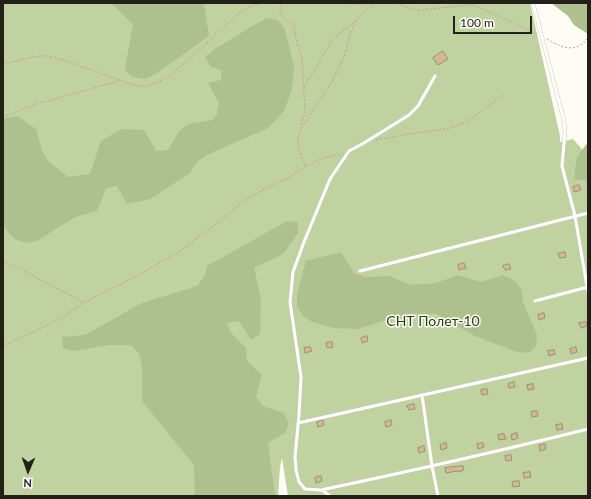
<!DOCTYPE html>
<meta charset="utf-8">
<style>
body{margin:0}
#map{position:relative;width:591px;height:499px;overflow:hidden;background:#fffbf5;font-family:Lato,sans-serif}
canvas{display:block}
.frame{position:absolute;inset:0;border:4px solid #23201a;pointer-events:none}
.north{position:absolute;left:8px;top:451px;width:40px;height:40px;-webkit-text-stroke:3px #fff;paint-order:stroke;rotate:182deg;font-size:11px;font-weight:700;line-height:16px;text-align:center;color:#23201a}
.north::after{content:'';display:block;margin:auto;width:14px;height:18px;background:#23201a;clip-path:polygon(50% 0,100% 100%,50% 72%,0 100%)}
.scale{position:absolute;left:453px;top:16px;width:79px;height:18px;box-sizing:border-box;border:2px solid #23201a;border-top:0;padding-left:5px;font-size:12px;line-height:14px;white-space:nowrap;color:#23201a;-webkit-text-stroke:3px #fff;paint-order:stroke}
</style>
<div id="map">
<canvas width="591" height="499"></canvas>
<div class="frame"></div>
<div class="north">N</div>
<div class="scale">100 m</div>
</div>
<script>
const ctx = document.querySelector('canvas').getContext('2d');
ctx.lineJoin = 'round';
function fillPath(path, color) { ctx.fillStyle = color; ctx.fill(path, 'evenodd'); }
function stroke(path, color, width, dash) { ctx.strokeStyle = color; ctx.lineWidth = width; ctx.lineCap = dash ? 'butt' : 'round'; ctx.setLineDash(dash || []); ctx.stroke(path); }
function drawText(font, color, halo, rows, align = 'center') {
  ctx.font = font + ' Lato,sans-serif'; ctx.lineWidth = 3; ctx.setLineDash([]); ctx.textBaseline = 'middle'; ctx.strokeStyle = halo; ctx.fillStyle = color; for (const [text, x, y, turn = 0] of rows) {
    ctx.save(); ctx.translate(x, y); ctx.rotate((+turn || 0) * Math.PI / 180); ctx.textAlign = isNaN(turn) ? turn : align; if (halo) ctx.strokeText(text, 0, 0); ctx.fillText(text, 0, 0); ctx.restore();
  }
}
fillPath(new Path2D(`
 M3 3H530L560 136V142L573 139 588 156V496H288L282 458 280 467 278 496H3Z`), '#bfd2a0');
fillPath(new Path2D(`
 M111 3H204L209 36 154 75 144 79 132 77 125 69 133 24Z
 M551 3H588V34L574 25 568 16Z
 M266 18 278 20 285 30 294 66 292 89 284 111 268 128 207 155 197 162 190 173 150 199 127 204 117 186 106 188 97 211 75 217 37 241 26 243 14 239 3 226V120L6 118 18 116 36 129 42 151 49 162 68 177 90 174 101 141 121 129 144 130 156 151 168 150 179 131 189 124 212 120 217 114 219 103 208 83 221 80V70L211 67 205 58 213 50Z
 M588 142V181L574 179 577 157Z
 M287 221 298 222V233L285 252 276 258 254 267 261 300 260 334 251 340 239 321 227 323 231 333 246 348 247 361 262 375 256 397 263 406 284 413 289 423 285 433 268 443 275 496H195L194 465 142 401V366L139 354 131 345H108L74 351 63 348 62 337 85 335 142 303 197 286 204 277 207 266Z
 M341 252 354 273 365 277 388 276 412 285 436 283 458 275 481 282 503 275 515 281 522 290 523 302 537 335 536 346 529 353 517 352 475 336 436 314 402 315 358 329 334 328 312 322 303 316 297 306V294L306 261Z`), '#aec08e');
const building = new Path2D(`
 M443 51 448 59 438 65 433 58Z
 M579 185 581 190 574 192 573 187Z
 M565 252 566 257 560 258 558 254Z
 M464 263 466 268 459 270 458 265Z
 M509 264 511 269 505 270 503 266Z
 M544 313 545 318 539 320 538 315Z
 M586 322 587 326 581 328 579 323Z
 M367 336 368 341 362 343 361 338Z
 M332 342 333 347 327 348 326 343Z
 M310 347 312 351 305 353 304 348Z
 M576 347 577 352 571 354 570 349Z
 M554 350 555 354 549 356 548 351Z
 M514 382 515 387 509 388 508 384Z
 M533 384 534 389 528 390 527 385Z
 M487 389 488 394 482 395 481 390Z
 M414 404 415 409 409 410 407 406Z
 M537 411 538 416 532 417 531 412Z
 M323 420 324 425 318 427 317 422Z
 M391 420 392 425 386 427 385 422Z
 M562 424 563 429 557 430 556 425Z
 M517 433 518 438 512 440 511 435Z
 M504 434 506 439 499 440 498 435Z
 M446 443 447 448 441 450 440 445Z
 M483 443 484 447 478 449 477 444Z
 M545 444 546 449 540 451 539 446Z
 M424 446 425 451 419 453 418 448Z
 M511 455 512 460 506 461 505 456Z
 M463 466 464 470 458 472 457 471 446 473 445 468Z
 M530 472 531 477 524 478 523 473Z
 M321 476 322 481 316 483 315 478Z
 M519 481 520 486 513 487 512 482Z`);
fillPath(building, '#d5b889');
stroke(building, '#999082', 1);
const service = new Path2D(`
 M533 3 564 121 565 132 562 166 575 216 588 292
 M435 76 418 106 409 115 364 143 349 151 330 179 304 242 293 272 290 302 301 377 299 415 295 457 296 470 299 482 305 489 321 490C411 471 500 451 588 429
 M360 271 588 213
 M535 301 588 287
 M422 395 432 466 438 496
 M298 423 588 358
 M322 490 330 496`);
stroke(service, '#d0c7b8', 4);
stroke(new Path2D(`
 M282 3 280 7V13L294 26 297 42 302 58 305 112 301 126
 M338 3 356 4 394 3
 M395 3 416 10H423L467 5 476 6 537 34
 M547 39C562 48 575 54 588 38
 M3 64C17 62 33 55 48 56 51 57 54 58 57 58L134 85 144 87 156 83 170 76 197 52 239 13 251 6 262 3
 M304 87 332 40 357 20
 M3 117 36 104 119 81
 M376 140 408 134 447 129 457 126 467 122 504 94
 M306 166C300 152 294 144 301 129L331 83 344 57 350 34 357 19 375 3
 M3 260 83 302
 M3 346 48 325 64 317 83 303 133 278 176 254 216 224 235 208 245 200 270 186 289 178 306 166 318 160 343 153`), '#aba7a1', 1, [2, 2]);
stroke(service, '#fff', 3);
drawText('14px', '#2d3c02', '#fff', [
 ["СНТ Полет-10",433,321]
]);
</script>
